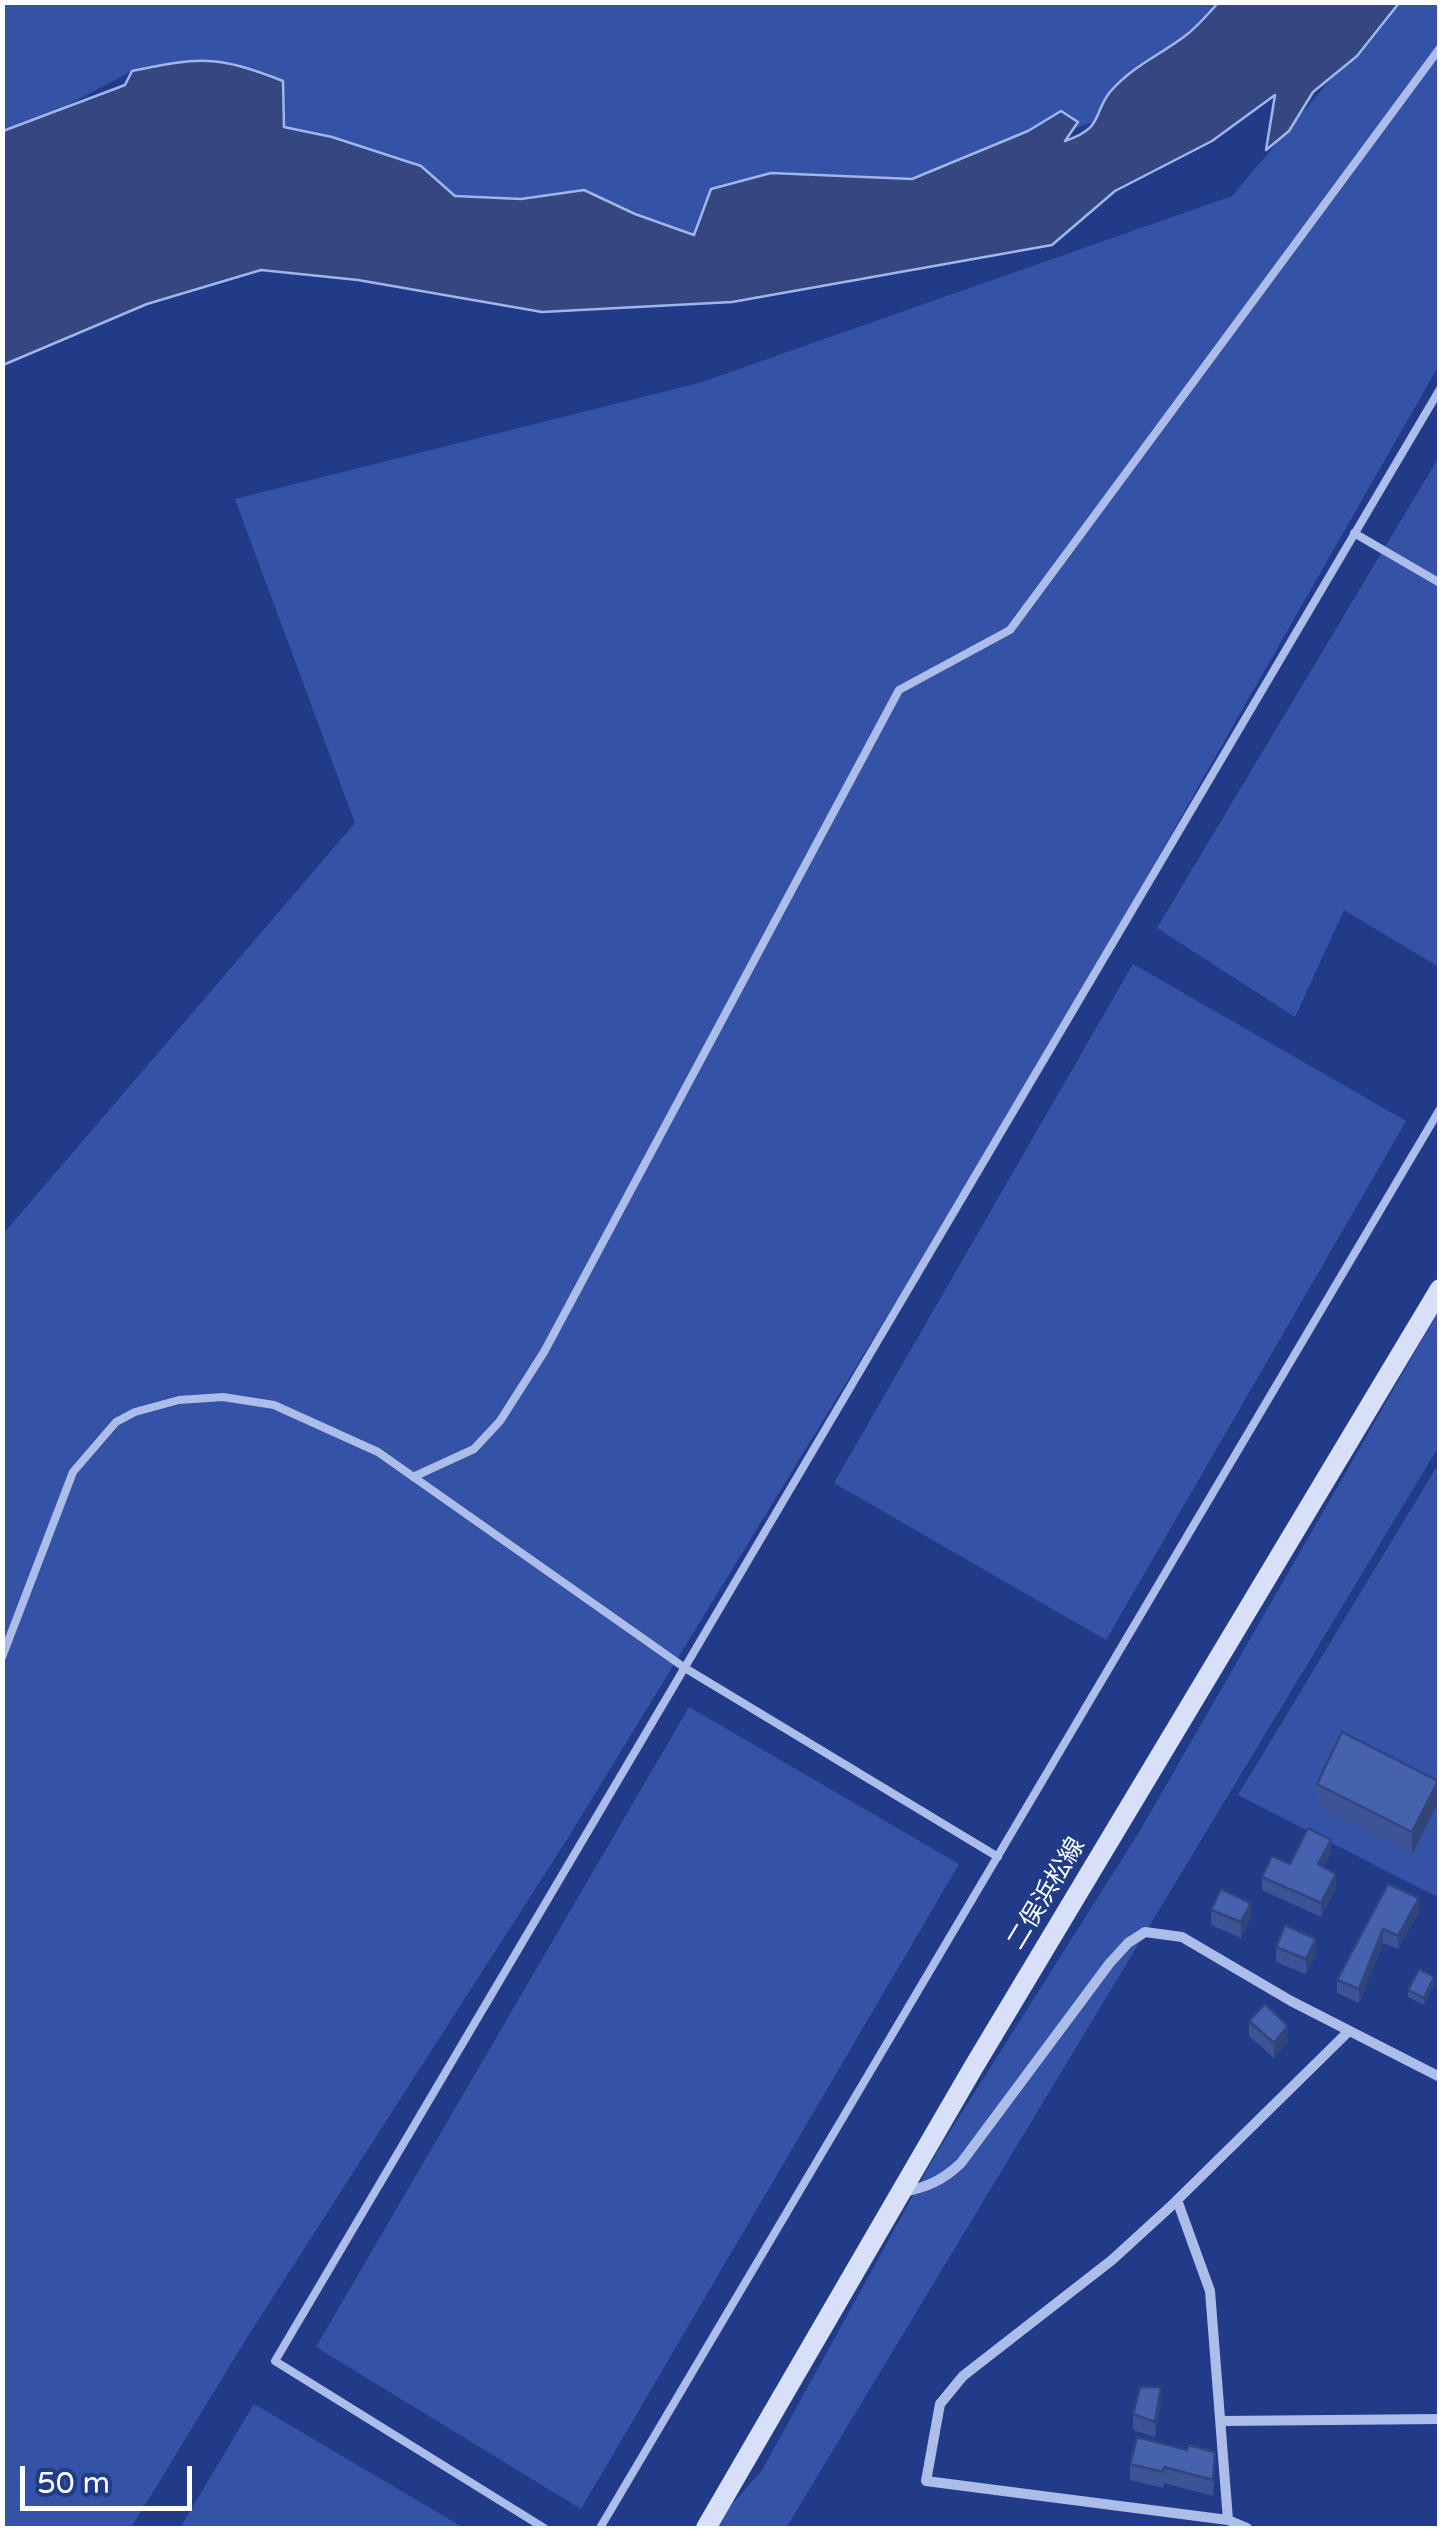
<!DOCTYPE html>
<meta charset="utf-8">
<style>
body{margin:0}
#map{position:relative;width:1442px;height:2531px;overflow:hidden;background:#213b89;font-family:"Varela Round",sans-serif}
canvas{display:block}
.frame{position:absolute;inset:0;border:5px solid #fff;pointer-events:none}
.scale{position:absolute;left:20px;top:2466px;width:172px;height:45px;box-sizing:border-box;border:5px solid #fff;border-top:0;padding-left:12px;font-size:30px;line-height:35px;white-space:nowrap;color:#fff;-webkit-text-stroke:8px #213b89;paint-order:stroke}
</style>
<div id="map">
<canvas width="1442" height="2531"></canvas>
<div class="frame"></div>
<div class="scale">50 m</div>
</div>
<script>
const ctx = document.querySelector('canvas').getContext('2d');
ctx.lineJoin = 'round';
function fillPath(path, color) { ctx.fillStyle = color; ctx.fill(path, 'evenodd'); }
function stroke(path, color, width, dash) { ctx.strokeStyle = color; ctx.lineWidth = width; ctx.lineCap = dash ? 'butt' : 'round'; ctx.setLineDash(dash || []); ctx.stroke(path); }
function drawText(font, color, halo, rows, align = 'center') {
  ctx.font = font + ' "Varela Round","Noto Sans JP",sans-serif'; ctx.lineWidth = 8; ctx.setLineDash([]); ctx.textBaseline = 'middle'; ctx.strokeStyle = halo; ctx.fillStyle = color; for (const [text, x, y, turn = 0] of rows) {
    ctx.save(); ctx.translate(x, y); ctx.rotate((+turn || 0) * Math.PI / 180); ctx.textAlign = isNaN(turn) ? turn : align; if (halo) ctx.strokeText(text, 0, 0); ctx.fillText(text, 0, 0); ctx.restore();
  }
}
fillPath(new Path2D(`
 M3 3H1241L1099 120 716 251 362 188 132 71 3 139Z
 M1395 3H1439V365L1024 1092 566 1841 248 2336 131 2528H3V1234L355 823 235 499 699 383 1232 196Z
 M1439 457V967L1344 910 1295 1017 1157 928Z
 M1133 964 1406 1121 1106 1640 834 1483Z
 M1439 1310V1446L786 2528H710L761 2472 937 2152 1141 1829Z
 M1439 1463V1898L1238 1795Z
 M689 1707 959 1864 581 2509 316 2347Z
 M254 2404 464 2528H180Z`), '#3553a6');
const water = new Path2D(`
 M1218 3H1399L1357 56 1313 92 1289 131 1266 150 1275 95 1212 141 1115 191 1052 245 732 302 542 312 358 280 261 270 147 304 3 365V131L125 85 132 71C200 57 217 55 283 81L284 127 332 137 421 166 455 196 521 199 584 190 635 214 694 235 711 189 771 173 912 179 1028 131 1061 111 1078 122 1065 141C1104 128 1092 115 1110 92 1131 67 1160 55 1185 36 1197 27 1208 14 1218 3Z`);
fillPath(water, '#344781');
stroke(water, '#a0b5ec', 2.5);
stroke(new Path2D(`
 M1354 533 1440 583
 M413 1477 474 1449 500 1421 544 1352 899 690 1010 630 1440 48
 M2 1657 73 1472 116 1422 135 1412 179 1400 223 1397 274 1405 378 1452 685 1668 998 1857
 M544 2528 275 2361 1440 389
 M600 2528 1440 1109`), '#adbdea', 8);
stroke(new Path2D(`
 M903 2192C928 2187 943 2180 961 2163L1109 1964 1128 1943 1145 1932 1182 1937 1291 2001 1440 2077
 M1177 2200 1210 2291 1228 2520
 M1221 2421 1440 2419
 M1247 2528 1228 2520 926 2481 940 2404 963 2376 1112 2260 1170 2207 1349 2031`), '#adbdea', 10);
stroke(new Path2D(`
 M706 2528 973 2068 1440 1289`), '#d8e0f8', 20);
fillPath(new Path2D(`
 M1317 1784 1438 1803 1412 1855 1317 1806Z
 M1331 1853 1323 1867 1336 1888 1321 1917 1262 1890V1877L1290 1864Z
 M1388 1884 1419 1912 1398 1949 1383 1943 1359 2003 1337 1993V1980Z
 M1211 1910 1251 1918 1241 1938 1211 1925Z
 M1276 1947 1316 1955 1306 1974 1276 1962Z
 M1434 1985 1424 2005 1408 1997V1990Z
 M1249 2021 1288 2042 1274 2058 1249 2036Z
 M1161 2402 1155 2437 1133 2430V2414Z
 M1130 2464 1215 2467 1213 2496 1164 2483 1163 2488 1130 2480Z`), '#3c5496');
fillPath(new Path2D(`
 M1438 1781V1803L1412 1855V1832Z
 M1331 1840V1853L1318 1877V1864Z
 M1336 1874V1888L1321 1917V1903Z
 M1419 1898V1912L1398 1949V1936Z
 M1251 1903V1918L1241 1938V1922Z
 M1383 1929V1943L1359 2003V1989Z
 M1316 1939V1955L1306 1974V1959Z
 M1434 1977V1985L1424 2005V1998Z
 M1288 2026V2042L1274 2058V2043Z
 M1161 2387V2402L1155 2437V2422Z`), '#31457a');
const building = new Path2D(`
 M1342 1732 1438 1781 1412 1832 1317 1784Z
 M1308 1828 1331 1840 1318 1864 1336 1874 1321 1903 1262 1877 1272 1856 1290 1864Z
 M1388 1884 1419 1898 1398 1936 1383 1929 1359 1989 1337 1980Z
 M1221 1889 1251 1903 1241 1922 1211 1910Z
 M1285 1925 1316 1939 1306 1959 1276 1947Z
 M1419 1969 1434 1977 1424 1998 1408 1990Z
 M1265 2004 1288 2026 1274 2043 1249 2021Z
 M1140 2387H1161L1155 2422 1133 2414Z
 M1137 2437 1187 2450 1188 2445 1215 2452 1213 2480 1164 2467 1163 2472 1130 2464Z`);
fillPath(building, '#4662af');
stroke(building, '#31457a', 2.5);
drawText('25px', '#fff', '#213b89', [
 ["二俣浜松線",1047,1894,-59]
]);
</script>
